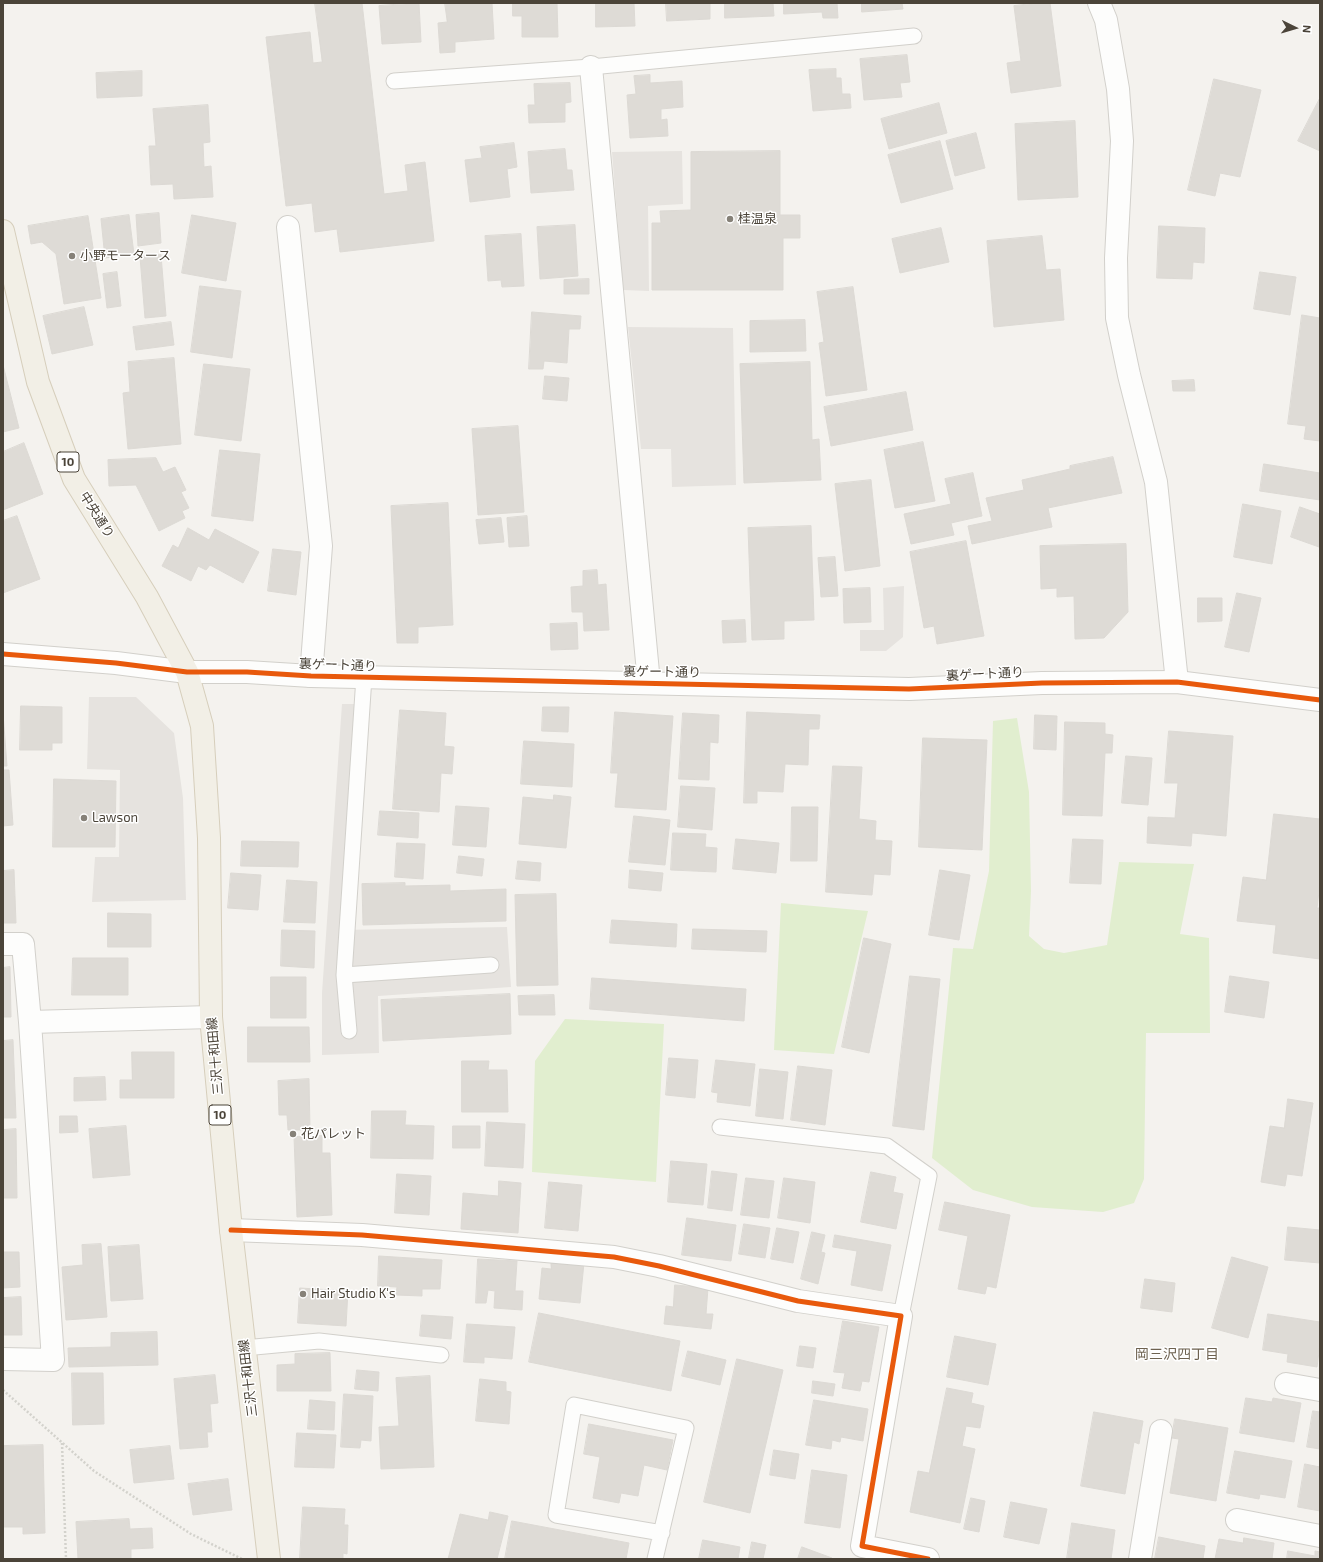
<!DOCTYPE html>
<meta charset="utf-8">
<style>
body{margin:0}
#map{position:relative;width:1323px;height:1562px;overflow:hidden;background:#f4f2ee;font-family:"Exo 2",sans-serif}
canvas{display:block}
.frame{position:absolute;inset:0;border:4px solid #4b4439;pointer-events:none}
.north{position:absolute;left:1275px;top:8px;width:40px;height:40px;-webkit-text-stroke:3px #fff;paint-order:stroke;rotate:95deg;font-size:11px;font-weight:700;line-height:16px;text-align:center;color:#4b4439}
.north::after{content:'';display:block;margin:auto;width:14px;height:18px;background:#4b4439;clip-path:polygon(50% 0,100% 100%,50% 72%,0 100%)}
</style>
<div id="map">
<canvas width="1323" height="1562"></canvas>
<div class="frame"></div>
<div class="north">N</div>
</div>
<script>
const ctx = document.querySelector('canvas').getContext('2d');
ctx.lineJoin = 'round';
function fillPath(path, color) { ctx.fillStyle = color; ctx.fill(path, 'evenodd'); }
function stroke(path, color, width, dash) { ctx.strokeStyle = color; ctx.lineWidth = width; ctx.lineCap = dash ? 'butt' : 'round'; ctx.setLineDash(dash || []); ctx.stroke(path); }
function drawText(font, color, halo, rows, align = 'center') {
  ctx.font = font + ' "Exo 2","Noto Sans JP",sans-serif'; ctx.lineWidth = 3; ctx.setLineDash([]); ctx.textBaseline = 'middle'; ctx.strokeStyle = halo; ctx.fillStyle = color; for (const [text, x, y, turn = 0] of rows) {
    ctx.save(); ctx.translate(x, y); ctx.rotate((+turn || 0) * Math.PI / 180); ctx.textAlign = isNaN(turn) ? turn : align; if (halo) ctx.strokeText(text, 0, 0); ctx.fillText(text, 0, 0); ctx.restore();
  }
}
fillPath(new Path2D(`
 M1017 718 1029 792 1031 891 1029 936 1044 949 1064 953 1107 945 1119 862 1194 864 1180 934 1209 938 1210 1033H1146L1144 1179 1134 1203 1103 1212 1032 1207 973 1190 932 1158 953 948 973 949 989 871 993 721Z
 M781 903 868 911 834 1054 774 1050Z
 M565 1019 664 1024 656 1182 532 1172 535 1061Z`), '#e1eecf');
fillPath(new Path2D(`
 M682 151 683 204 648 206 649 291 623 290 612 152Z
 M628 327 733 328 736 485 672 487 671 449H641Z
 M904 586 903 637 886 651H860V630H884L883 588Z
 M89 697H136L174 733 183 798 186 900 92 902 95 857H119L120 770 87 769Z
 M342 704H356L340 930 507 927 511 987 378 996 379 1053 322 1055V993Z`), '#e6e3df');
const building = new Path2D(`
 M315 3H362L384 194 408 191 405 165 425 162 434 241 340 252 337 229 315 232 312 203 286 206 266 37 310 32 313 63 322 62Z
 M419 3 421 42 382 44 379 6Z
 M445 3H492L494 39 455 42V52L440 53 438 23 447 22Z
 M513 3H557L558 37H522V16H513Z
 M596 3H634L635 26 596 27Z
 M666 3H710V19L667 21Z
 M725 3H773L774 16 725 18Z
 M784 3H837L838 18H823L822 12 784 14Z
 M862 3H902L903 9 862 12Z
 M1037 3H1050L1061 86 1011 93 1007 63 1021 61 1014 6Z
 M907 55 910 82 900 83 902 97 864 100 860 59Z
 M836 69V78H841L842 94H850L851 108 813 111 809 70Z
 M142 71V96L97 98 96 73Z
 M650 75V83L682 81 683 107 661 109V120L667 119 668 136 630 138 627 95 636 94 634 76Z
 M1214 79 1261 90 1240 177 1220 173 1215 196 1188 190Z
 M570 83 571 102 565 103V122L529 123 528 105H535L534 84Z
 M1320 98V151L1298 141Z
 M939 103 947 133 889 149 881 119Z
 M208 105 210 142 203 143 204 167 211 166 213 197 174 199 173 184 151 185 149 146H156L153 109Z
 M1075 121 1078 197 1018 200 1015 124Z
 M976 133 985 168 955 176 946 141Z
 M940 141 953 189 901 203 888 155Z
 M514 143 517 167 507 169 510 197 470 202 465 160 482 158 480 147Z
 M565 149 567 170H572L574 190 531 193 528 152Z
 M780 151V215H800V238H783V290H652V223H661L660 211 691 210V152Z
 M159 213 161 243 138 246 136 215Z
 M129 215 134 254 105 258 101 219Z
 M192 215 236 223 226 281 182 273Z
 M88 216 101 298 64 304 56 254 42 242 31 244 28 226Z
 M575 225 578 276 540 279 537 227Z
 M1159 226 1205 228 1204 263 1193 262 1192 279 1157 278Z
 M941 228 949 262 900 273 892 239Z
 M521 234 524 286 502 287 501 280 488 281 485 236Z
 M1042 236 1046 270 1060 269 1064 320 994 327 987 241Z
 M161 255 166 316 145 318 140 257Z
 M117 272 121 306 107 308 103 274Z
 M1260 272 1296 277 1290 315 1254 309Z
 M589 279V294H564V280Z
 M200 286 241 291 232 358 191 352Z
 M853 287 867 390 826 396 819 343 824 342 817 292Z
 M84 307 93 345 52 354 43 316Z
 M532 312 581 316 580 329H569L567 363 544 361 543 369H529Z
 M1302 315 1320 318V441L1304 439 1306 426 1288 424Z
 M805 320 806 351 750 352V321Z
 M171 322 174 345 136 350 133 327Z
 M174 358 181 444 128 449 123 393 130 392 128 362Z
 M810 362 812 440 819 439 821 480 744 483 740 364Z
 M204 364 250 369 241 441 195 435Z
 M3 365 19 428 3 432Z
 M545 376 569 378 567 401 543 399Z
 M1194 380 1195 391H1173L1172 381Z
 M906 392 913 430 831 446 824 407Z
 M518 426 524 512 478 515 472 429Z
 M923 442 935 501 895 508 884 450Z
 M24 443 43 494 3 510V452Z
 M220 450 260 454 253 521 212 516Z
 M1113 457 1122 493 1048 508 1052 527 972 544 968 526 992 521 986 498 1024 490 1022 480 1070 469V466Z
 M156 458 163 472 175 467 186 490 181 492 189 508 182 511 185 518 159 531 136 485 109 486 108 460Z
 M1264 464 1320 473V500L1260 491Z
 M973 473 982 516 951 523 954 535 911 544 904 514 951 504 945 479Z
 M871 480 880 566 845 571 835 484Z
 M448 503 453 625 418 627V643H397L391 506Z
 M1243 504 1281 511 1272 564 1234 557Z
 M1300 507 1320 514 1319 547 1291 537Z
 M17 516 40 579 3 593V521Z
 M527 516 529 546 509 547 507 518Z
 M501 518 504 542 479 544 476 520Z
 M811 526 814 620 784 621V639L752 640 748 528Z
 M188 528 209 540 215 529 259 552 243 583 210 565 206 570 198 566 191 581 162 566 173 545 178 548Z
 M966 541 984 636 937 644 934 626 924 628 910 552Z
 M1126 544 1128 612 1104 638 1075 639 1074 596 1057 597V588L1041 589 1040 546Z
 M273 549 301 552 296 595 268 591Z
 M835 557 838 596 821 597 818 558Z
 M597 570 598 585 606 584 609 630 584 631 583 612H572L571 587 583 586V571Z
 M870 588 871 622 844 623 843 589Z
 M1237 593 1261 598 1249 652 1225 647Z
 M1198 598H1222V621L1198 622Z
 M745 620 746 642 723 643 722 621Z
 M577 623 578 649 551 650 550 624Z
 M21 706 62 707V743H52V750H20Z
 M543 707H569L568 732 542 731Z
 M400 710 446 713 444 746 454 747 452 774 441 773 439 812 393 809Z
 M615 712 673 716 666 810 615 807 618 773H611Z
 M747 712 820 715 819 729H809L808 765 785 764 783 792 757 791V803H744Z
 M3 713 7 766H3Z
 M683 713 719 715 718 743 710 742 709 780 679 779Z
 M1035 715 1057 716 1056 750 1034 749Z
 M1065 722 1105 723V734L1113 735 1112 753H1105L1102 816 1063 815Z
 M1169 731 1233 736 1226 836 1192 833 1191 846 1147 843 1148 817 1175 818 1178 783H1165Z
 M923 738 987 740 982 850 919 847Z
 M524 741 574 744 572 787 521 784Z
 M1126 756 1152 758 1148 805 1122 803Z
 M833 766 862 767 859 819 876 821 875 840 892 841 890 875 874 874 872 895 826 892Z
 M3 770H9L13 825 3 826Z
 M54 779 116 781 115 847H53Z
 M681 786 715 788 712 830 678 827Z
 M554 795 571 797 566 848 519 844 523 797 553 800Z
 M456 806 489 808 486 847 453 845Z
 M792 807H818L817 861H791Z
 M380 811 419 813 418 838 378 835Z
 M1274 814 1320 819V883L1317 908H1320V959L1273 953 1276 925 1237 921 1243 877 1266 880Z
 M634 816 670 820 665 865 629 862Z
 M673 833 706 834 705 847 717 848 716 872 671 870Z
 M736 839 779 843 776 873 733 869Z
 M1073 839 1103 840 1101 884 1070 883Z
 M242 841 299 842 298 867 241 866Z
 M397 843 425 844 423 879 395 877Z
 M459 856 484 859 482 876 457 873Z
 M518 861 541 863 540 881 516 879Z
 M14 870 16 923H3V871Z
 M630 870 663 873 661 891 629 888Z
 M940 870 970 875 959 940 929 935Z
 M231 873 261 875 258 910 228 908Z
 M287 880 317 882 315 923 284 922Z
 M405 883V886L450 885V891L506 889V921L363 925 362 884Z
 M556 894 558 985 517 986 515 895Z
 M108 913 151 914V947H108Z
 M612 920 677 924 676 947 610 943Z
 M693 929 767 931 766 952 692 949Z
 M282 930 315 931 314 968 281 966Z
 M864 938 891 944 869 1053 842 1047Z
 M73 958H128V995H72Z
 M10 967 11 1017H3V968Z
 M910 976 940 979 924 1130 893 1126Z
 M1230 976 1269 982 1264 1018 1225 1012Z
 M271 977H306V1018H271Z
 M592 978 746 989 744 1021 590 1009Z
 M510 994 511 1034 383 1041 381 1000Z
 M554 995 555 1015H519L518 996Z
 M248 1027H309L310 1062H248Z
 M13 1040 16 1118H3V1041Z
 M132 1052H174V1098H120V1080H132Z
 M669 1058 698 1060 695 1098 666 1095Z
 M716 1060 755 1064 750 1106 717 1102 718 1093 712 1092Z
 M462 1061H489L488 1070H507L508 1112H462Z
 M798 1066 832 1070 825 1125 791 1120Z
 M760 1069 788 1072 783 1119 756 1116Z
 M105 1077 106 1100 74 1101V1078Z
 M309 1079 310 1130H288L287 1115H279L278 1081Z
 M1288 1099 1313 1103 1302 1176 1287 1174 1285 1186 1261 1182 1270 1126 1284 1128Z
 M372 1111H406L405 1125 434 1126 433 1159 371 1158Z
 M60 1116H77L78 1132 60 1133Z
 M487 1122 525 1124 523 1168 485 1166Z
 M126 1126 130 1175 93 1178 89 1129Z
 M453 1126H480V1148H453Z
 M16 1129 17 1198H3V1130Z
 M322 1136V1153H330L332 1215 297 1217 294 1137Z
 M671 1161 707 1164 703 1205 668 1202Z
 M712 1171 737 1174 732 1211 708 1208Z
 M871 1172 896 1177 893 1192 903 1194 896 1229 861 1222Z
 M397 1174 431 1176 429 1215 395 1213Z
 M746 1178 774 1181 769 1218 741 1215Z
 M784 1178 815 1182 810 1223 778 1218Z
 M499 1181 521 1183 518 1233 461 1229 463 1193 498 1196Z
 M549 1182 582 1185 578 1231 545 1228Z
 M945 1202 1010 1215 996 1288 987 1286 985 1294 958 1289 968 1236 939 1230Z
 M687 1218 736 1225 731 1261 682 1255Z
 M744 1224 770 1228 765 1258 739 1254Z
 M1288 1227 1320 1230V1263L1285 1260Z
 M777 1228 799 1232 793 1263 771 1259Z
 M812 1232 825 1235 821 1252 825 1253 818 1284 801 1279Z
 M835 1235 891 1245 882 1291 851 1285 857 1251 833 1247Z
 M101 1244 107 1317 66 1320 62 1267 83 1265 82 1245Z
 M139 1245 143 1299 111 1301 108 1247Z
 M3 1252H19L20 1287 3 1288Z
 M379 1256 442 1260 440 1289H422V1296L396 1295 397 1287 378 1286Z
 M1232 1257 1268 1267 1248 1338 1212 1328Z
 M478 1259 517 1261 515 1291H523L522 1310 494 1308 495 1291 488 1290 486 1303H476Z
 M551 1259 584 1263 580 1303 539 1299 542 1268 551 1269Z
 M1145 1279 1175 1283 1172 1312 1141 1308Z
 M675 1285 708 1288 706 1314H713L711 1329 664 1324 666 1306 673 1307Z
 M300 1288 348 1291 346 1326 298 1323Z
 M21 1297 22 1335H3V1298Z
 M539 1313 680 1341 671 1391 529 1362Z
 M1268 1314 1320 1322V1344L1317 1367 1287 1362 1288 1354 1263 1350Z
 M422 1315 453 1317 451 1339 420 1336Z
 M843 1321 879 1327 869 1382 862 1381 860 1391 842 1388 845 1373 834 1372Z
 M467 1324 515 1327 512 1359 484 1357V1363L464 1362Z
 M157 1332 158 1365 69 1367 68 1348 111 1347V1333Z
 M955 1336 996 1344 988 1385 947 1377Z
 M800 1346 816 1348 813 1368 797 1366Z
 M688 1351 726 1360 720 1385 682 1376Z
 M330 1353 331 1391H277V1365L295 1364V1354Z
 M737 1359 783 1370 750 1513 704 1502Z
 M357 1370 379 1372 378 1391 355 1389Z
 M72 1373H103L104 1424 73 1425Z
 M215 1375 218 1403 210 1404 212 1432H207L208 1447 180 1449 174 1379Z
 M430 1376 434 1467 381 1469 379 1427 399 1426 396 1378Z
 M480 1379 506 1382V1391L511 1392 509 1424 476 1421Z
 M813 1381 835 1384 833 1396 812 1393Z
 M947 1388 973 1393 971 1403 984 1406 980 1428 966 1426 962 1446 975 1449 960 1523 910 1512 918 1471 929 1473Z
 M344 1394 373 1396 371 1441 361 1440 360 1448 341 1447Z
 M1246 1398 1272 1402 1273 1398 1301 1403 1294 1442 1240 1433Z
 M310 1400 335 1402 334 1430 308 1429Z
 M814 1400 868 1409 863 1441 841 1437 840 1442 832 1440 831 1449 806 1445Z
 M1313 1411 1320 1412V1449L1307 1447Z
 M1094 1412 1143 1421 1139 1444 1134 1442 1125 1494 1081 1486Z
 M1175 1419 1228 1428 1216 1501 1170 1493 1179 1439 1172 1438Z
 M589 1424 673 1440 667 1470 644 1465 638 1496 621 1493 619 1503 593 1498 600 1457 584 1454Z
 M297 1433 336 1435 334 1468 295 1467Z
 M43 1445 45 1533 23 1534V1527H3V1446Z
 M170 1446 174 1479 134 1483 130 1450Z
 M774 1450 799 1454 795 1479 770 1475Z
 M1235 1451 1292 1461 1285 1498 1260 1494 1259 1499 1227 1493Z
 M1305 1464 1320 1467V1511L1298 1507Z
 M812 1470 847 1475 840 1528 805 1523Z
 M228 1479 232 1510 193 1515 188 1484Z
 M971 1498 985 1501 979 1532 964 1529Z
 M1011 1502 1047 1509 1039 1544 1004 1537Z
 M303 1507 345 1509 344 1525H348L347 1554 343 1553V1559H300Z
 M490 1512 508 1516 497 1559H448L460 1514 488 1520Z
 M129 1519 130 1529 152 1528 153 1548 131 1549V1559H78L76 1522Z
 M512 1521 629 1543 626 1559H505Z
 M1072 1523 1115 1530 1111 1559H1067Z
 M1159 1537 1205 1546 1203 1559H1155Z
 M1244 1538 1274 1543 1272 1559H1215L1219 1539 1243 1543Z
 M703 1540 740 1547 738 1559H699Z
 M752 1542 766 1545 763 1559 749 1558Z
 M802 1547 832 1558V1559H798Z
 M1288 1551 1315 1556V1551L1320 1552V1559H1287Z`);
fillPath(building, '#dedbd6');
stroke(building, '#dcd9d4', 1);
const service = new Path2D(`
 M394 81 591 67 914 36
 M364 677 344 975 491 965
 M344 975 349 1031
 M720 1127 887 1146 929 1176 901 1316
 M244 1348 319 1341 441 1355
 M655 1559 686 1428 574 1405 556 1515 662 1533`);
const minor = new Path2D(`
 M1099 3 1106 20 1118 89 1122 141 1116 258 1117 318 1129 375 1156 482 1177 682
 M591 67 649 683
 M288 227 321 546 311 676
 M3 944H23L30 1022 53 1360 3 1359
 M30 1022 211 1017
 M231 1230 362 1235 614 1257 659 1266 798 1301 901 1316 862 1546 928 1559
 M1286 1384 1320 1390
 M1237 1520 1320 1536
 M1140 1559 1161 1431`);
const tertiary = new Path2D(`
 M3 654 116 663 187 672H247L311 676 909 689 1042 683 1177 682 1320 700`);
const primary = new Path2D(`
 M3 231 38 382 74 479 147 597 187 672 202 726 209 838 211 1017 231 1230 269 1559`);
stroke(service, '#d2d0cb', 17);
stroke(minor, '#d2d0cb', 24);
stroke(tertiary, '#d2d0cb', 24);
stroke(primary, '#d6cebb', 24);
stroke(new Path2D(`
 M3 1390 94 1471 191 1534 242 1559
 M62 1443 66 1559`), '#d3d2cc', 2.5, [2, 2]);
stroke(service, '#fdfdfc', 15);
stroke(minor, '#fdfdfc', 22);
stroke(tertiary, '#fdfdfc', 22);
stroke(primary, '#f2efe6', 22);
stroke(new Path2D(`
 M3 654 116 663 187 672H247L311 676 909 689 1042 683 1177 682 1320 700
 M231 1230 362 1235 614 1257 659 1266 798 1301 901 1316 862 1546 928 1559`), '#e8590c', 5);
for (const [x, y, r, color] of [
 [730,219,4,"#868178"],
 [72,256,4,"#868178"],
 [84,818,4,"#868178"],
 [293,1134,4,"#868178"],
 [303,1294,4,"#868178"]
]) { const dot = new Path2D(); dot.arc(x, y, r, 0, 2 * Math.PI); ctx.fillStyle = color; ctx.fill(dot); stroke(dot, '#fff', 1.5); }
for (const [x, y, w] of [
 [68,462,22],
 [220,1115,22]
]) { const box = new Path2D(); box.roundRect(x - w / 2, y - 10, w, 20, 3); ctx.fillStyle = '#fff'; ctx.fill(box); stroke(box, '#4b4439', 1); }
drawText('bold 12px', '#4b4439', null, [
 ["10",68,462],
 ["10",220,1115]
]);
drawText('13px', '#4b4439', '#fff', [
 ["桂温泉",738,219],
 ["小野モータース",80,256],
 ["Lawson",92,818],
 ["花パレット",301,1134],
 ["Hair Studio K's",311,1294]
], 'left');
drawText('13px', '#4b4439', '#fff', [
 ["中央通り",97,515,58],
 ["裏ゲート通り",338,665,2],
 ["裏ゲート通り",662,672,1],
 ["裏ゲート通り",985,674,-3],
 ["三沢十和田線",215,1056,-95],
 ["三沢十和田線",248,1378,-97]
]);
drawText('14px', '#6e6250', '#fff', [
 ["岡三沢四丁目",1177,1354]
]);
</script>
